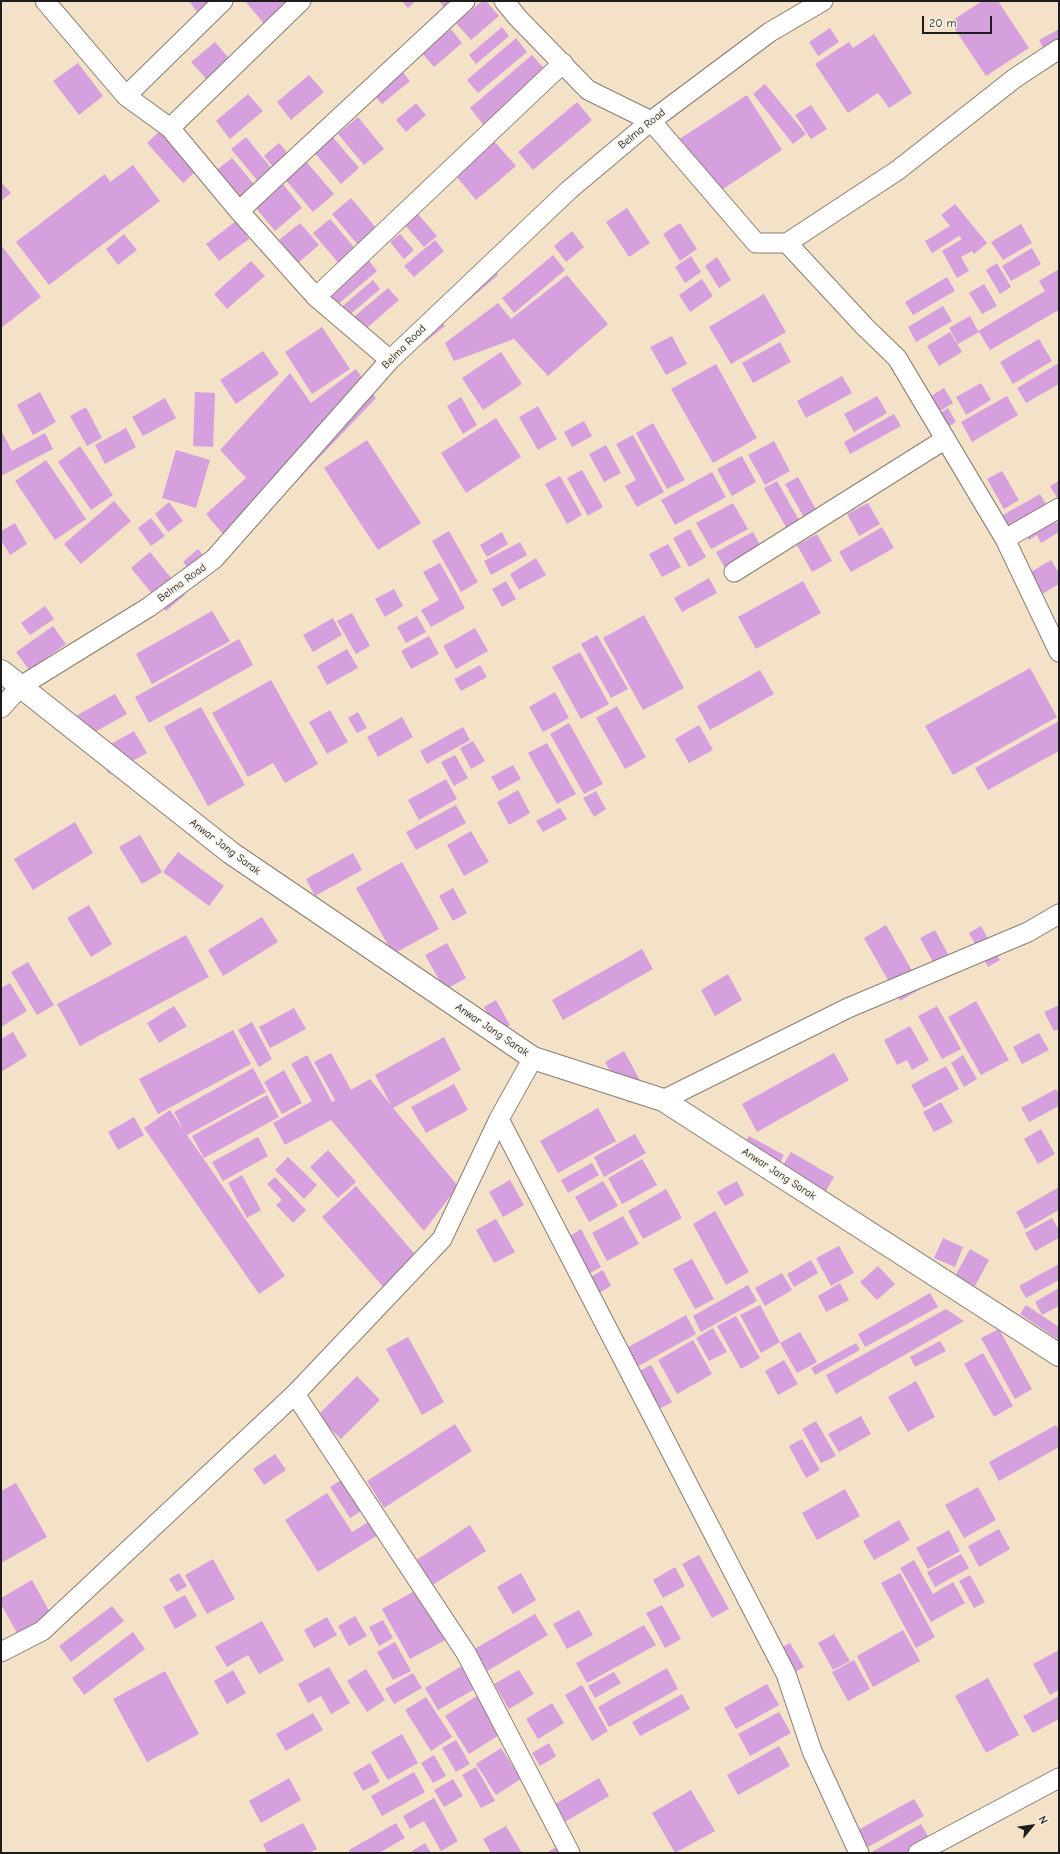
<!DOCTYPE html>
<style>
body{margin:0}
#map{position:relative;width:1060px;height:1854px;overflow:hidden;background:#f3e1c8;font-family:"Comic Neue",sans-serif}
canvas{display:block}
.frame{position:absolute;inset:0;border:2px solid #1c1c1c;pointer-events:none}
.north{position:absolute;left:1012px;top:1806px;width:40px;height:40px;-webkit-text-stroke:3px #f7f3e8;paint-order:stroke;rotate:61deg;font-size:11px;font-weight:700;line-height:16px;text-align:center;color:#1c1c1c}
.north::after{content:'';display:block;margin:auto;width:14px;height:18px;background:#1c1c1c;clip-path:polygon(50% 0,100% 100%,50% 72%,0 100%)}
.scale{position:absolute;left:922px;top:16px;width:70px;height:18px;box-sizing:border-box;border:2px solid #1c1c1c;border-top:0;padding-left:5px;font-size:12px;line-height:14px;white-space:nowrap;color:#1c1c1c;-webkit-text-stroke:3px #f7f3e8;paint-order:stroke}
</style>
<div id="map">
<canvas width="1060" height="1854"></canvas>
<div class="frame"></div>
<div class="north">N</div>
<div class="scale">20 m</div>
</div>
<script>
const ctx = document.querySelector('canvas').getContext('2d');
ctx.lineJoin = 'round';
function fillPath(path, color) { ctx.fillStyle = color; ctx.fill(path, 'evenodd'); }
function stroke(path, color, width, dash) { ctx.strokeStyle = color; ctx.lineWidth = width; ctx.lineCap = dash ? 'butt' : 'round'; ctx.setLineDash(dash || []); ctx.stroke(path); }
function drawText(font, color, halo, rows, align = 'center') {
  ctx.font = font + ' "Comic Neue",sans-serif'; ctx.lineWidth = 3; ctx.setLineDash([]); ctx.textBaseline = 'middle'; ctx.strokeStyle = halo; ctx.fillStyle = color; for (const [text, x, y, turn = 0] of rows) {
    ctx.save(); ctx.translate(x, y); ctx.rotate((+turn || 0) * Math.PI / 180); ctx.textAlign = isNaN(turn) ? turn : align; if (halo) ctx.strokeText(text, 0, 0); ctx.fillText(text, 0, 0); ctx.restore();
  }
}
fillPath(new Path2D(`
 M189 1H210L197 12Z
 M245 1H294L267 27Z
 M402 1H416L408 8Z
 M439 1H456L446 10Z
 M482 1H486L499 16 471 40 456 23Z
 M982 1H998L1029 48 986 76 950 22Z
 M502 27 509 36 476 64 469 55Z
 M830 28 839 42 818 56 809 42Z
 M451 29 462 43 434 67 422 53Z
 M1059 29V45L1049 59 1039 40Z
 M874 34 912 93 889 108 878 93 848 113 815 64 849 42 853 48Z
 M516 38 527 52 478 93 467 80Z
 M215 42 233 63 210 83 191 62Z
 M532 55 549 74 486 128 470 108Z
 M78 63 103 96 79 115 53 81Z
 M401 70 410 81 382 104 373 94Z
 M309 75 324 92 291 120 277 102Z
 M765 84 806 134 793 144 753 94Z
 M248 94 263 111 230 139 216 121Z
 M747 95 782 150 714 195 678 140Z
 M577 102 592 120 533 170 518 152Z
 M416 103 426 115 406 132 396 120Z
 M811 105 827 129 811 139 795 115Z
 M358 117 384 149 364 165 338 134Z
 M161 130 197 170 183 183 147 143Z
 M331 135 359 168 341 184 313 151Z
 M246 137 271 168 257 180 231 149Z
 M494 141 516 166 476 200 455 175Z
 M279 143 292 158 277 172 264 156Z
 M232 158 258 189 241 203 214 172Z
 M304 159 334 194 313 212 283 177Z
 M133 165 160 201 49 285 16 242 105 174 110 182Z
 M1 182 11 193 1 201Z
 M283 184 302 208 275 231 255 207Z
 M351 198 377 229 358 245 332 214Z
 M955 204 987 243 974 254 972 251 961 257 969 271 957 278 942 251 962 239 959 236 932 253 925 241 950 226 941 215Z
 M627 208 650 243 629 257 606 222Z
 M418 214 437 236 424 247 405 225Z
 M330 219 358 252 341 266 313 233Z
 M236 221 249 239 219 261 206 244Z
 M300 223 319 245 298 263 279 240Z
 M680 223 697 249 680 261 663 234Z
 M1021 224 1032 243 1003 260 991 242Z
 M572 231 584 247 566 262 554 246Z
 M124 234 137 250 118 265 106 249Z
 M400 234 414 250 404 259 390 242Z
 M435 240 444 251 414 277 404 266Z
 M1 245 41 297 1 328Z
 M1032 248 1041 264 1011 281 1002 266Z
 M553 255 565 270 514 313 502 298Z
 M691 256 701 272 685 283 675 267Z
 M366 257 377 271 337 305 325 292Z
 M717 257 731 280 719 288 705 266Z
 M251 261 265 276 227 309 214 294Z
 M997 263 1011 287 1000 294 986 270Z
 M489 264 498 275 461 307 452 296Z
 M1059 269V314L1057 311 990 350 979 332 958 344 949 328 970 316 978 331 1045 291 1039 281Z
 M567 275 608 324 548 376 514 339 454 361 445 343 498 303 511 319Z
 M947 277 955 291 913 315 905 302Z
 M702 279 713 296 690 312 679 295Z
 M373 280 380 289 346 318 338 310Z
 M984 284 997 306 982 314 969 293Z
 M388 288 399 300 360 334 349 321Z
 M764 294 786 332 731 364 709 327Z
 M943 306 952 321 916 342 908 327Z
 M436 316 445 326 424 343 416 333Z
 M322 327 350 369 312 394 285 352Z
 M950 332 962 352 939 366 927 346Z
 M672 336 687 364 666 375 650 347Z
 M1039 339 1052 361 1013 384 1000 362Z
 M780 342 791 362 753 383 742 363Z
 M263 351 279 374 236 404 220 380Z
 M501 352 522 384 483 410 462 378Z
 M1059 363V384L1026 403 1017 388Z
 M716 364 757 438 713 463 671 389Z
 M356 369 376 398 234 547 206 514 246 478 220 450 290 373 311 403Z
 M842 376 852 393 806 418 797 401Z
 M981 383 991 400 966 415 956 397Z
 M944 388 953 403 932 416 923 401Z
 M40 392 56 422 33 435 17 405Z
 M195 392 215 393 213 447 193 446Z
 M877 396 887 413 854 432 844 414Z
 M1007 396 1018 415 972 442 961 422Z
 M461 397 477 425 463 434 447 406Z
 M165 398 176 418 143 436 132 417Z
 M538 406 557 439 538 450 519 417Z
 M86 407 102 438 87 446 70 416Z
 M948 408 956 422 945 429 937 415Z
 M894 414 901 426 850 454 844 442Z
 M496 418 521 457 466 493 441 453Z
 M584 421 592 436 572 447 564 432Z
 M653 423 685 480 667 489 636 433Z
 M126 428 136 447 105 464 95 445Z
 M1 430 12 451 45 433 53 449 1 476Z
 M633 435 664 492 637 507 625 486 636 480 616 444Z
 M367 440 421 523 378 550 324 468Z
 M774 441 790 471 765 485 748 455Z
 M606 445 621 473 604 482 589 454Z
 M80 446 113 495 91 510 58 462Z
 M176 450 210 460 196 508 162 498Z
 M742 456 756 482 732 496 717 469Z
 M46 460 86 519 55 540 15 481Z
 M582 470 603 507 588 516 567 478Z
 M1002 471 1019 500 1004 509 987 479Z
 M712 472 726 497 675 525 661 500Z
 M560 476 582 515 567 524 545 484Z
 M798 477 818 513 806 521 785 484Z
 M777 481 800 522 787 529 764 488Z
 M1059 481V501L1050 486Z
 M1040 494 1059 526V532L1041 543 1037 535 1029 540 1023 530 989 523Z
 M114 501 131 521 81 564 64 544Z
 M169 502 183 521 168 532 155 514Z
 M733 503 748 529 711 549 696 523Z
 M868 503 880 524 859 536 847 514Z
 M151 518 165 536 151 546 138 528Z
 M15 523 27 544 10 555 1 540V531Z
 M882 527 894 548 851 572 839 552Z
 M690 529 706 557 689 567 673 538Z
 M449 531 478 582 461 592 432 541Z
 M502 532 508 544 487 557 480 545Z
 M753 532 761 547 725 568 716 552Z
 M817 534 832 561 812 572 797 545Z
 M520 542 527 555 491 575 484 561Z
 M217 544 229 557 215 569 198 579 183 562 198 549 204 556Z
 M668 544 681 567 662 577 649 554Z
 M150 552 185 595 166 611 131 568Z
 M536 558 546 575 519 590 510 574Z
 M1051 560 1059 573V584L1032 600 1019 579Z
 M440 563 465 608 431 627 421 610 439 600 423 572Z
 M709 578 717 593 682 612 674 598Z
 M506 581 516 599 502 607 492 589Z
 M803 581 821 613 756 649 738 617Z
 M394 589 403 606 385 617 375 599Z
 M45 606 54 619 30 635 21 623Z
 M212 611 230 641 152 684 136 654Z
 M352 613 370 646 356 654 337 621Z
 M644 615 684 688 643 710 603 638Z
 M417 616 426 632 406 643 397 627Z
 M333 618 342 635 313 652 303 635Z
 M53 626 66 644 29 670 16 652Z
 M475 628 488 651 456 669 443 646Z
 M597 635 628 689 611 698 581 644Z
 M429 636 439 654 411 669 401 651Z
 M239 639 253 665 149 723 135 697Z
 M347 649 358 668 327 685 317 666Z
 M580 652 609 704 581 719 552 667Z
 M480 665 487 677 461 691 454 679Z
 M1030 668 1057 717 953 775 925 726Z
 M760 670 774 694 710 730 697 706Z
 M271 680 318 764 285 783 273 763 248 777 212 713Z
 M555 692 569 718 543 732 529 707Z
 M115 694 127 714 86 737 74 717Z
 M617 706 646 757 625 769 596 718Z
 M201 707 245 785 208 806 164 727Z
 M330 710 348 742 327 754 309 722Z
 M358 712 367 728 357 733 348 718Z
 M402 717 413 737 378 757 367 737Z
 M1059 721V751L988 790 975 768Z
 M569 723 603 784 584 794 550 734Z
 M699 725 713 750 689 763 675 739Z
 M463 727 470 740 427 764 420 751Z
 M134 731 147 753 109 774 97 752Z
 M473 741 485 761 471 769 460 748Z
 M547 743 576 794 557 804 528 753Z
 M455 755 468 778 454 786 441 762Z
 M513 765 521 779 499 791 491 777Z
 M446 779 457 799 419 820 408 800Z
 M518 790 530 813 509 825 497 802Z
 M596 791 606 809 594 817 583 798Z
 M456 805 466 823 416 850 406 832Z
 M560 808 567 819 543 832 536 821Z
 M75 822 93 853 33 890 14 859Z
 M471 831 489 862 464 876 447 845Z
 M140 835 162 872 142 884 119 847Z
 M178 852 224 886 209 906 163 872Z
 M353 853 362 870 315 896 306 879Z
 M402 862 439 929 393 954 356 888Z
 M453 888 467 913 453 921 439 896Z
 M89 905 112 944 91 957 67 918Z
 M262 917 278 942 223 976 208 950Z
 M886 925 922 988 900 1001 864 938Z
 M981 926 1000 960 988 967 969 933Z
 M935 930 948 954 933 962 920 938Z
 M186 935 209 977 80 1046 57 1004Z
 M447 943 466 978 445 990 425 955Z
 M642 949 653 969 563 1020 552 1000Z
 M28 962 54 1005 37 1015 11 972Z
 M728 974 742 1000 715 1016 701 990Z
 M10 983 27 1011 1 1027V988Z
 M496 1000 510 1025 498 1032 484 1007Z
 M976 1001 1009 1060 981 1075 948 1017Z
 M1059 1005V1029L1054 1031 1044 1012Z
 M174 1006 187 1026 159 1043 147 1023Z
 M937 1006 961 1049 942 1059 918 1016Z
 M294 1008 306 1029 270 1048 259 1027Z
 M252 1022 272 1059 259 1067 238 1030Z
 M910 1026 929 1060 912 1070 907 1060 897 1065 884 1040Z
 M233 1030 251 1064 158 1114 139 1079Z
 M13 1032 27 1056 1 1072V1039Z
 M1039 1033 1049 1050 1022 1064 1013 1047Z
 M444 1037 461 1070 393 1108 458 1186 424 1231 331 1120 285 1145 273 1123 312 1101 291 1064 307 1055 332 1102 335 1100 314 1062 331 1053 351 1090 370 1079 391 1105 375 1075Z
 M624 1051 647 1093 628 1103 605 1062Z
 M834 1053 849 1080 757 1132 742 1104Z
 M963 1055 977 1079 964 1087 951 1063Z
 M946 1066 959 1089 924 1108 911 1085Z
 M253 1068 266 1092 187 1135 285 1276 259 1294 144 1128 170 1110 184 1131 174 1112Z
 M284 1070 302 1103 282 1114 264 1082Z
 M454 1084 468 1110 426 1133 411 1107Z
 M1056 1089 1059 1094V1106L1029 1122 1021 1108Z
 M267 1095 279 1117 204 1158 192 1136Z
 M941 1102 953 1122 934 1132 923 1112Z
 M598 1108 616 1141 558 1173 540 1141Z
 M134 1117 144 1135 118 1150 108 1132Z
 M1041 1129 1055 1154 1038 1164 1024 1139Z
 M635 1134 646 1153 604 1177 594 1157Z
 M749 1136 784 1155 776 1171 740 1151Z
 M258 1137 268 1156 223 1181 212 1162Z
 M328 1150 356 1182 338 1198 310 1167Z
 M791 1152 834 1177 823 1196 780 1170Z
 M288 1157 317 1185 304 1199 275 1170Z
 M642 1159 657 1185 622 1204 608 1178Z
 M592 1163 599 1175 568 1193 561 1180Z
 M242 1175 261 1210 247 1218 228 1183Z
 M275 1177 306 1210 293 1223 276 1205 282 1200 267 1184Z
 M510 1180 524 1205 503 1217 489 1192Z
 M603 1181 618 1206 589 1222 575 1197Z
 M737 1181 744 1195 725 1206 717 1192Z
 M356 1186 420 1260 386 1290 322 1217Z
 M1059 1187V1210L1025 1229 1016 1212Z
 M666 1189 682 1218 643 1239 628 1211Z
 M715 1211 749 1272 726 1285 693 1224Z
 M623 1216 639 1244 607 1261 592 1233Z
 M1052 1218 1059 1230V1238L1035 1251 1025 1233Z
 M496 1219 515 1252 494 1263 476 1230Z
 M581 1229 601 1267 585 1276 565 1239Z
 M943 1238 963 1247 955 1267 934 1258Z
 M839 1246 854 1273 831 1286 816 1258Z
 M970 1249 989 1260 975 1286 955 1276Z
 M692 1259 714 1299 695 1309 673 1269Z
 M811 1260 818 1273 794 1287 787 1274Z
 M1059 1264V1280L1026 1298 1019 1286Z
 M878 1266 895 1284 877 1300 860 1282Z
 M603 1270 611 1286 594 1296 585 1280Z
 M782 1273 792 1290 765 1306 755 1288Z
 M840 1283 849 1300 826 1312 818 1296Z
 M748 1285 757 1301 701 1332 693 1316Z
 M1059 1288V1306L1042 1315 1035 1302Z
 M930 1293 938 1307 865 1347 858 1334Z
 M760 1305 780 1342 761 1353 740 1315Z
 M1026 1305 1059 1327V1340L1020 1314Z
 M946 1309 964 1321 836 1394 826 1375Z
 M686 1315 696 1334 633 1369 623 1350Z
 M736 1316 760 1358 741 1369 717 1326Z
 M713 1328 727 1352 709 1361 696 1338Z
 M999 1329 1032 1389 1015 1399 981 1338Z
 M800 1332 817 1362 797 1373 780 1343Z
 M408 1337 444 1402 422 1415 386 1349Z
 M693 1340 712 1374 677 1394 658 1360Z
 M940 1341 946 1351 915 1367 910 1357Z
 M856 1343 860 1350 815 1375 811 1368Z
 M983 1353 1013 1406 994 1417 964 1364Z
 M784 1360 798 1384 778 1395 765 1371Z
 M651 1365 672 1402 654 1412 633 1374Z
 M357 1376 380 1400 341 1439 317 1416Z
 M916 1381 935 1417 908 1432 888 1397Z
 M861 1416 871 1434 839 1452 828 1434Z
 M816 1421 836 1456 821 1463 802 1429Z
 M455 1424 472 1451 384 1508 367 1481Z
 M1056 1425 1059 1430V1447L999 1481 989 1462Z
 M802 1439 820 1470 806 1478 789 1446Z
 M275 1454 286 1470 264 1485 253 1469Z
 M341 1480 361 1511 350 1518 330 1487Z
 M16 1483 47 1537 1 1563V1491Z
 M978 1487 996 1520 964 1538 945 1505Z
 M845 1489 860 1516 817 1540 802 1513Z
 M327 1493 352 1532 373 1519 381 1533 318 1572 285 1520Z
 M899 1520 910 1540 874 1560 863 1541Z
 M470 1525 486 1551 431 1586 415 1561Z
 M999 1529 1010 1549 979 1567 968 1546Z
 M949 1530 960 1551 928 1569 916 1548Z
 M961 1554 969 1568 935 1587 927 1572Z
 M699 1555 729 1609 712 1618 682 1564Z
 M213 1559 235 1599 207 1614 185 1575Z
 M914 1560 933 1594 953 1582 965 1603 931 1622 900 1568Z
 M675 1567 685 1586 663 1598 653 1580Z
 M179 1573 187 1586 177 1592 169 1579Z
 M521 1573 536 1600 513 1614 497 1587Z
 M900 1573 935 1637 916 1648 881 1583Z
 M970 1575 985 1602 974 1608 959 1581Z
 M32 1580 57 1625 23 1644 1 1604V1598Z
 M420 1588 449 1638 410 1659 382 1609Z
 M185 1595 197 1616 175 1629 163 1607Z
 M662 1605 681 1639 665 1648 646 1613Z
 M112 1606 124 1621 71 1662 59 1646Z
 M579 1610 593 1635 567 1649 553 1624Z
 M535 1614 548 1635 484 1673 471 1651Z
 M355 1616 367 1636 349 1646 338 1626Z
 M327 1617 337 1635 314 1648 304 1630Z
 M383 1620 393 1638 379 1646 369 1627Z
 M262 1621 284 1660 259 1674 248 1655 227 1667 215 1647Z
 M644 1625 656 1645 587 1683 576 1663Z
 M903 1630 920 1661 873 1687 857 1656Z
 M133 1632 145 1649 84 1695 72 1678Z
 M834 1634 850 1661 833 1670 818 1643Z
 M395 1642 411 1671 393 1680 377 1652Z
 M790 1643 804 1667 783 1679 770 1654Z
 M1059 1650V1690L1050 1695 1033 1664Z
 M854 1660 870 1689 848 1701 832 1672Z
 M465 1664 478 1687 438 1710 425 1688Z
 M329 1667 350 1703 331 1714 321 1696 308 1703 298 1684Z
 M667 1668 678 1689 609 1727 598 1707Z
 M366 1669 385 1700 367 1712 347 1681Z
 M233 1670 246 1693 227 1704 214 1681Z
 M519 1670 534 1694 509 1709 494 1684Z
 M165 1671 199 1734 147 1762 113 1699Z
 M614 1672 621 1683 595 1698 588 1686Z
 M413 1673 422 1688 394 1704 385 1689Z
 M988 1678 1019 1735 986 1753 955 1696Z
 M767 1684 779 1705 736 1729 724 1708Z
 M582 1685 608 1731 592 1741 565 1695Z
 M480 1694 504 1732 469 1754 445 1716Z
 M682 1694 690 1709 640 1736 632 1722Z
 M1059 1696V1719L1033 1733 1023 1716Z
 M426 1697 452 1737 431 1751 405 1710Z
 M552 1703 564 1723 538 1739 526 1719Z
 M779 1712 791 1733 750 1756 738 1734Z
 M313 1713 323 1730 286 1751 276 1734Z
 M402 1734 418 1763 388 1780 371 1752Z
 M456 1740 470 1764 456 1772 442 1748Z
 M549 1743 556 1756 540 1766 532 1753Z
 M779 1746 790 1766 738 1795 727 1775Z
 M501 1748 521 1779 496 1795 476 1764Z
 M434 1755 446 1776 433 1783 421 1763Z
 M370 1763 380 1782 363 1791 353 1773Z
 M476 1767 495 1801 481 1808 462 1775Z
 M414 1772 425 1792 382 1816 371 1796Z
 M289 1778 301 1800 261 1823 249 1801Z
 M599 1778 609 1796 563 1823 552 1806Z
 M453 1779 463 1796 444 1807 434 1790Z
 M691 1790 715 1831 675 1853 652 1813Z
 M434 1798 458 1841 441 1851 424 1821 410 1829 403 1816Z
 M914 1799 924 1816 868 1847 858 1830Z
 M303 1823 317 1849 309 1853H267L263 1844Z
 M396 1823 405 1838 379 1853H350L349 1850Z
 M921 1824 930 1840 906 1853H870Z
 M506 1826 522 1853H491L483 1839Z
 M425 1843 431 1853H409Z
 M558 1846 562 1853H546Z`), '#d6a0df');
const street = new Path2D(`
 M45 1 126 96 170 128 239 211 316 297 390 360
 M504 1 518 18 588 90 651 121 756 243H787L865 327 897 358 1005 539 1059 652
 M126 96 223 1
 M170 128 301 1
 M239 211 465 1
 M787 243 898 170 1015 78 1059 49
 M316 297 563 63
 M1005 539 1059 508
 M734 572 944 440
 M1 708 21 686 149 607 214 559 390 360 569 190 651 121 770 32 823 1
 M663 1100 848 1008 1028 932 1059 914
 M499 1119 786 1674 812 1751 859 1853
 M295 1394 466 1653 570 1853
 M1 1652 42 1631 295 1394 442 1239 499 1119 533 1058
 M918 1853 1059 1778`);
const secondary = new Path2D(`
 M1 671 231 853 533 1058 663 1100 1059 1355`);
stroke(street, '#887e72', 21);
stroke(secondary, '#887e72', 24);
stroke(street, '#fff', 19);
stroke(secondary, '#fff', 22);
drawText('11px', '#1c1c1c', '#f7f3e8', [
 ["Belma Road",642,129,-39],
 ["Belma Road",404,347,-45],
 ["Belma Road",182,583,-36],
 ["Anwar Jang Sarak",225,847,37],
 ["Anwar Jang Sarak",492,1030,34],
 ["Anwar Jang Sarak",779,1174,33]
]);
</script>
